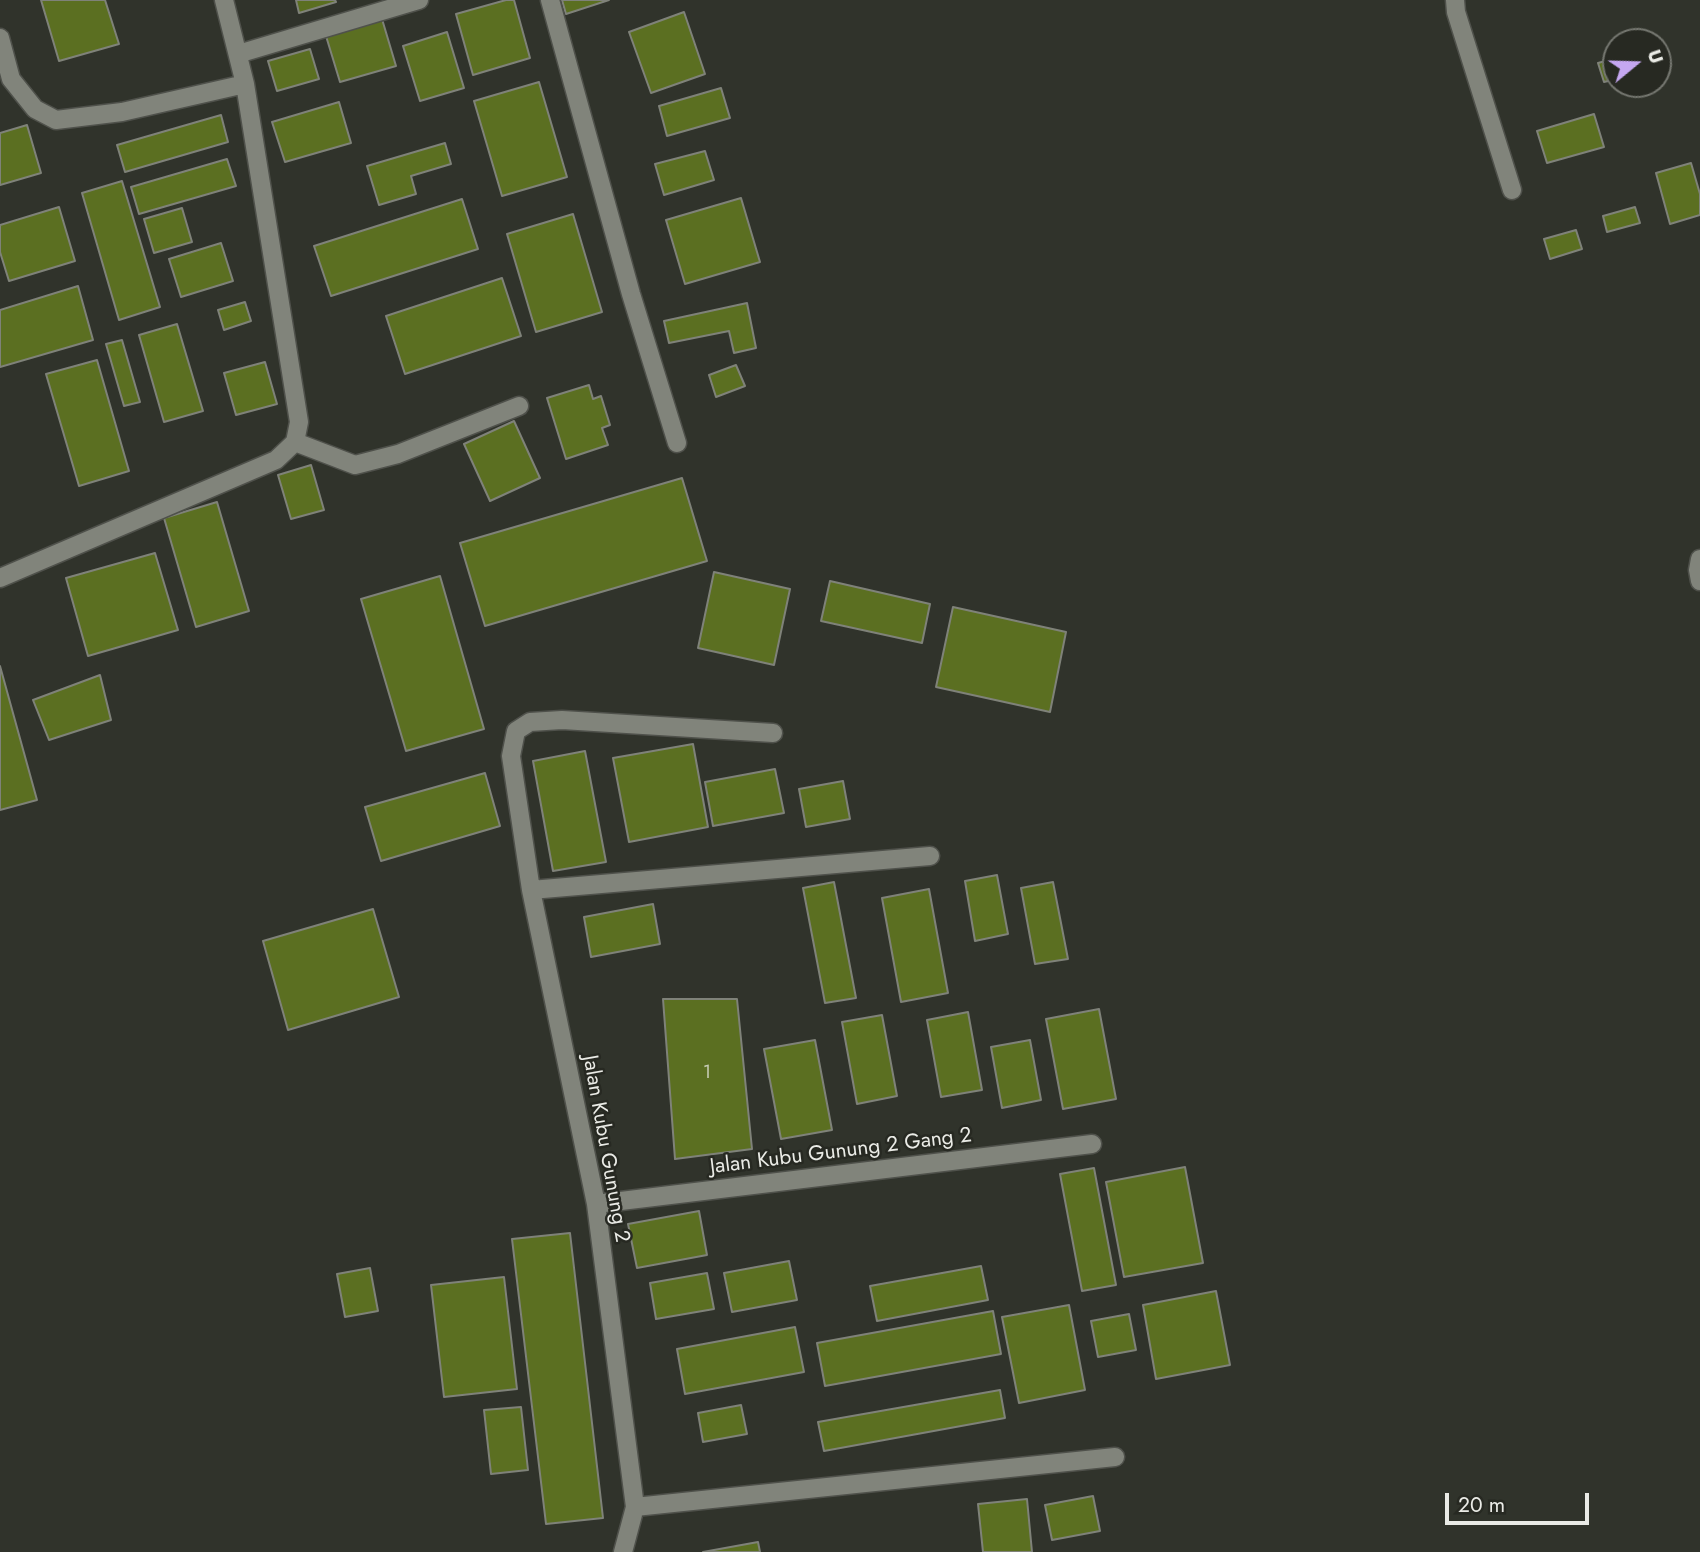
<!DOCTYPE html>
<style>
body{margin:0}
#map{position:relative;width:1700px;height:1552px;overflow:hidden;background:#30332b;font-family:Jost,sans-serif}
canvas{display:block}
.north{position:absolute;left:1602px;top:28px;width:70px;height:70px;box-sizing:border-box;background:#272922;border:2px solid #757770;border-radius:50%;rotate:71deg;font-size:19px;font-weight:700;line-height:28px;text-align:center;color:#eaebe6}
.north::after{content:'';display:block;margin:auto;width:24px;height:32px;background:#c5a7f1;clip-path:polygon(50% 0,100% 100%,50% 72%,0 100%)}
.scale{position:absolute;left:1445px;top:1493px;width:144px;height:32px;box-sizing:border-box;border:4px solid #eaebe6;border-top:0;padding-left:9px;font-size:21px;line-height:24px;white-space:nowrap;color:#eaebe6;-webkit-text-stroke:5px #272922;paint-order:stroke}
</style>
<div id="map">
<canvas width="1700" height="1552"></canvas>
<div class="north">U</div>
<div class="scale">20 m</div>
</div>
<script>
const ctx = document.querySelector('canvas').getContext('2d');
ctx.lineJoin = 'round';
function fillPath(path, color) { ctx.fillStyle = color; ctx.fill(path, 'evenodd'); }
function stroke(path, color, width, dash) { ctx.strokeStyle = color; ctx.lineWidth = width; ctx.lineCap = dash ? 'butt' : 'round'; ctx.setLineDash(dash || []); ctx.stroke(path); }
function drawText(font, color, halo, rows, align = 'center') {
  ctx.font = font + ' Jost,sans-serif'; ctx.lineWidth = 5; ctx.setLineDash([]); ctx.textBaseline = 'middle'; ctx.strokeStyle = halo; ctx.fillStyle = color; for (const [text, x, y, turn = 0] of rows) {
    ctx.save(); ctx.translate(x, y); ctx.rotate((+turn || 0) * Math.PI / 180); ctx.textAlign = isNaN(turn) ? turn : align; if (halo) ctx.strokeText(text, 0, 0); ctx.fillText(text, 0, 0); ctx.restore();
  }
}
const building = new Path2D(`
 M41 0H105L119 44 59 61Z
 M296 0H335L336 2 299 13Z
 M506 0H514L530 58 473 75 456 14Z
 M562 0H609L566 14Z
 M684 12 705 74 651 93 629 32Z
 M382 19 396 66 340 82 326 36Z
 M447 32 464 88 420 101 403 46Z
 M310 49 319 79 277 91 268 61Z
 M1616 58V79L1604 82 1598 63Z
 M539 82 567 177 502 196 474 101Z
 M721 88 730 118 667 136 659 106Z
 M339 102 351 143 285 162 272 122Z
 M1594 114 1604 147 1547 163 1537 131Z
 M221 115 228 142 125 172 117 145Z
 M27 125 41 173 0 185V133Z
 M445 143 451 164 411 176 416 194 379 205 367 166Z
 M705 151 714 180 664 195 655 164Z
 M227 159 236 186 139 214 131 187Z
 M1691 163 1700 194V215L1670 224 1656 173Z
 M122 181 160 307 119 320 82 193Z
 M741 198 760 262 685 284 666 220Z
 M462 199 478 249 331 296 314 246Z
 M59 207 75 261 9 281 0 252V225Z
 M1635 207 1640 223 1607 232 1603 216Z
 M182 208 192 242 154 253 144 219Z
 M573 214 602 312 536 332 507 234Z
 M1576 230 1582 249 1550 259 1544 239Z
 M221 243 233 281 181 297 169 259Z
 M502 278 521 336 405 374 386 316Z
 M78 286 93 340 0 367V310Z
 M245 302 251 321 224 330 218 310Z
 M747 303 756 348 734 353 729 331 669 343 664 321Z
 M177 324 203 411 164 422 139 335Z
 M122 340 140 402 124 406 106 344Z
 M97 360 129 471 79 486 46 374Z
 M265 362 277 404 236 415 224 373Z
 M736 365 745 386 716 397 709 375Z
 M589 385 593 399 601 396 610 425 602 428 608 445 566 459 547 398Z
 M514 421 540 478 490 501 464 444Z
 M311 465 324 510 291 519 278 475Z
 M682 478 707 561 485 626 460 543Z
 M217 502 249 611 196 627 164 518Z
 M155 553 178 630 88 656 66 578Z
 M714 572 790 589 774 665 698 648Z
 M440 576 484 729 406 751 361 599Z
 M830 581 930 604 922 643 821 621Z
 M953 607 1066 632 1050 712 936 687Z
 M0 666 37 800 0 810Z
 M100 675 111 720 49 740 33 700Z
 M693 744 708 827 629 842 613 758Z
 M585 751 606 862 553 871 533 761Z
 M775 769 784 813 713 826 705 782Z
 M485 773 500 826 381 861 365 807Z
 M843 781 850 819 806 827 799 789Z
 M997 875 1008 934 975 941 965 881Z
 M834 882 856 998 825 1003 803 888Z
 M1053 882 1068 959 1035 964 1021 888Z
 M929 889 948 993 901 1002 882 898Z
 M653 904 660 944 591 957 584 917Z
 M373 909 399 997 288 1030 263 941Z
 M663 999H737L752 1149 675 1159Z
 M1099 1009 1116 1099 1063 1109 1046 1019Z
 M968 1012 982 1090 941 1097 927 1020Z
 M882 1015 897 1096 857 1104 842 1022Z
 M815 1040 832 1130 781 1139 764 1049Z
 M1030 1040 1041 1100 1002 1108 991 1047Z
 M1185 1167 1203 1263 1124 1277 1106 1182Z
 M1094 1168 1116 1285 1082 1291 1060 1174Z
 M699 1211 707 1255 637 1268 628 1224Z
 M570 1233 603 1518 546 1524 512 1239Z
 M789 1261 797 1300 732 1312 724 1273Z
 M981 1266 988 1300 877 1321 870 1286Z
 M370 1268 378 1311 345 1317 337 1274Z
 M707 1273 714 1309 656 1319 650 1283Z
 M504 1277 517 1389 444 1397 431 1285Z
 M1216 1291 1230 1365 1156 1379 1143 1305Z
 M1069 1305 1085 1390 1019 1403 1002 1317Z
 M993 1311 1001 1354 825 1386 817 1343Z
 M1129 1314 1136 1350 1098 1357 1091 1321Z
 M795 1327 804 1372 685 1394 677 1349Z
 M1000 1390 1005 1418 824 1451 818 1422Z
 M741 1405 747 1434 703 1442 698 1413Z
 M521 1407 528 1470 491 1474 484 1410Z
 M1093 1496 1100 1531 1052 1540 1045 1505Z
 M1027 1499 1032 1552H983L978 1504Z
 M758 1542 760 1552H703Z`);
fillPath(building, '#5b6f21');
stroke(building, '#7f8279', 2);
const minor = new Path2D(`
 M550 0 631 294 677 443
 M1455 0 1456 12 1512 190
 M0 38 11 79 35 109 56 120 122 112 245 84
 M238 54 419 0
 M295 442 355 465 398 454 519 406
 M1700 559 1698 570 1700 581
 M0 578 276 460 295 442 299 422 245 84 224 0
 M531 890 930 856
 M596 1204 1092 1144
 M635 1507 1115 1457
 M623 1552 635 1507 596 1204 531 890 511 756 516 731 530 722 562 720 773 733`);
stroke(minor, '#4f514b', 21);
stroke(minor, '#81847b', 18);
drawText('18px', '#c6ccb5', null, [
 ["1",707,1074]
]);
drawText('21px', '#eaebe6', '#272922', [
 ["Jalan Kubu Gunung 2",605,1149,80],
 ["Jalan Kubu Gunung 2 Gang 2",841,1152,-7]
]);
</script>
